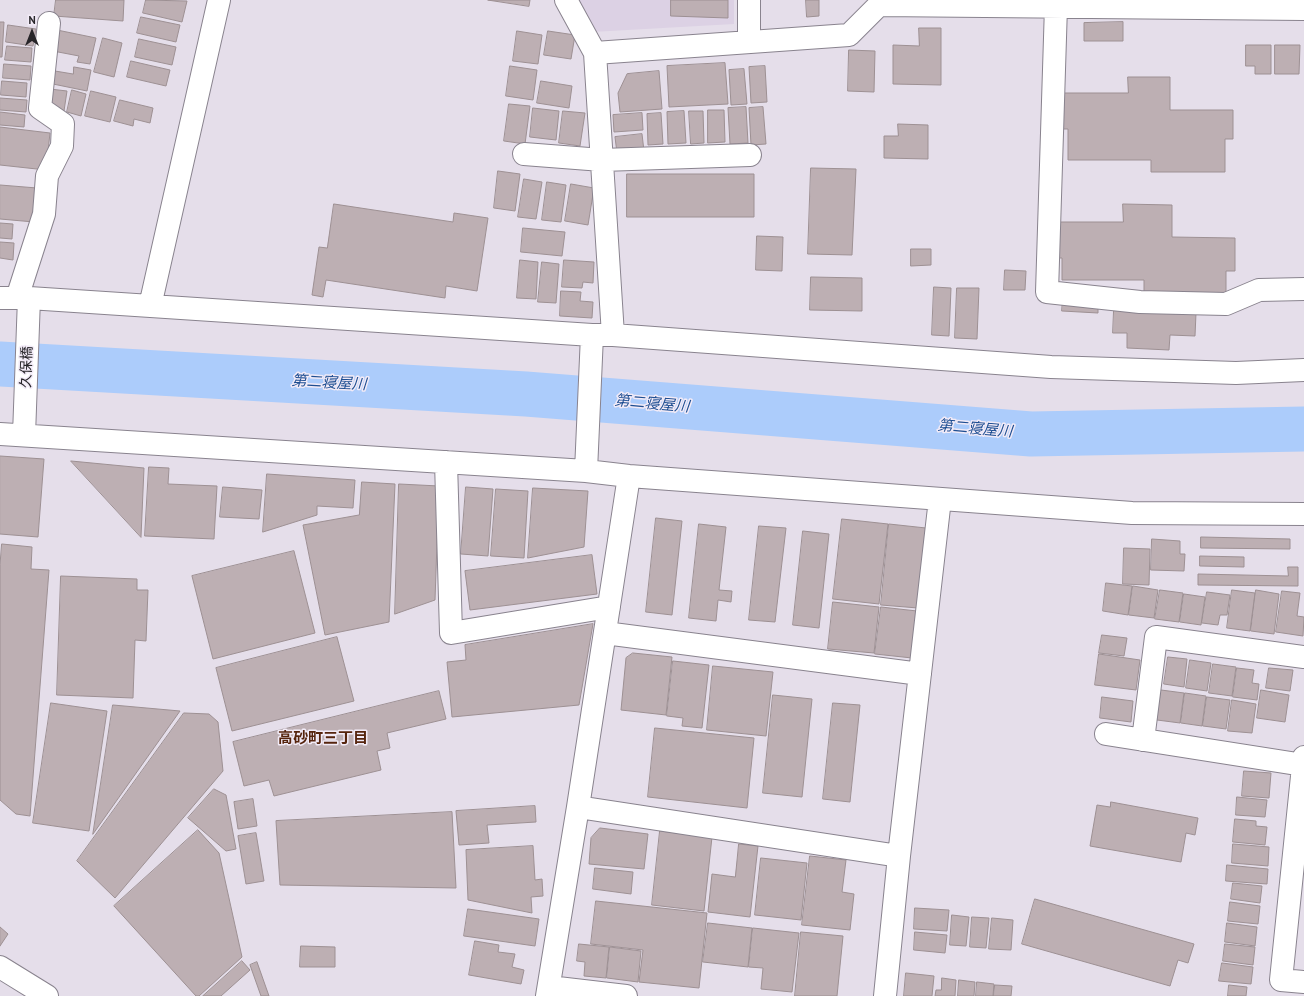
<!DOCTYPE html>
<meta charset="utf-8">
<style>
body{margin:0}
#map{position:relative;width:1304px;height:996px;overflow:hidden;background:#e5deea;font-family:"PT Sans",sans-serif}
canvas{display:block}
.north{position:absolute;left:12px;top:12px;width:40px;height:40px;-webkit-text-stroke:3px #f2ebf7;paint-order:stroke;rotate:0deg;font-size:11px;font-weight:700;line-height:16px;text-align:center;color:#272529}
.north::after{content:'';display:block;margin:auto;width:14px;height:18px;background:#272529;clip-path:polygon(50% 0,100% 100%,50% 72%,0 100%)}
</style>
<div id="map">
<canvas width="1304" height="996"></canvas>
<div class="north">N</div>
</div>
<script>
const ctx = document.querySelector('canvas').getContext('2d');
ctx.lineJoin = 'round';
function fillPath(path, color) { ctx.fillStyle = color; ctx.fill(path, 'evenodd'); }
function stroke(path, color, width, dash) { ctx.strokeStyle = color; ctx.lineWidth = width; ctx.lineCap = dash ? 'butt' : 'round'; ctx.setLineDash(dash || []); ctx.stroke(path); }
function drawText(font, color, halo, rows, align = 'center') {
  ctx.font = font + ' "PT Sans","Noto Sans JP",sans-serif'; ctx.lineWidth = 3; ctx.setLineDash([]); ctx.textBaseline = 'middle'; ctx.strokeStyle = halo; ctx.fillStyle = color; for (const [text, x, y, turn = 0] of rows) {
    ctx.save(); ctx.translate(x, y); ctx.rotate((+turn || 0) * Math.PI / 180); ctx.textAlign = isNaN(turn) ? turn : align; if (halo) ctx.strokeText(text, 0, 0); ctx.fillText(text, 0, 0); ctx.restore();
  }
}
fillPath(new Path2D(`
 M578 0H734V24L592 32Z`), '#dcd1e4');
stroke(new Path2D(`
 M0 364 526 394 1031 434 1304 429`), '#acccfb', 45);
const building = new Path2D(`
 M56 0H124L123 21 54 16Z
 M146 0 187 1 182 22 143 13Z
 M488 0H530L529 6Z
 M671 0H728V18L671 16Z
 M806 0H819V16L807 17Z
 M141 17 180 25 176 42 137 33Z
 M0 22H4L2 57H0Z
 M1123 22V41H1084V23Z
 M8 25 36 29 33 46 6 42Z
 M919 28H941V85L893 84V45L919 46Z
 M57 30 96 38 90 64 77 62 79 56 53 51Z
 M517 31 542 35 538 64 513 61Z
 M548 31 575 35 571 59 544 55Z
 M103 38 122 43 114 77 94 72Z
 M139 39 176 47 172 65 135 57Z
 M1246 45H1271V74H1255V66H1246Z
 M1275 45H1300L1299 74H1275Z
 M7 46 32 48 31 62 5 60Z
 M849 50 875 51 874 92 848 91Z
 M131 61 170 70 166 86 127 77Z
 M725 63 728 104 669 107 667 66Z
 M4 64 31 66 30 80 3 78Z
 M510 66 537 70 533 100 506 96Z
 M765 66 767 102 751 103 749 67Z
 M74 67 91 70 87 91 53 84 55 71 73 74Z
 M744 69 747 104 731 105 729 70Z
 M659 71 662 109 620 112 618 93 627 74Z
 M1128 77H1170V110H1233V139H1225V172H1151V160H1068V129H1061V93H1128Z
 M2 81 27 83 26 97 1 95Z
 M541 81 572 86 569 108 537 103Z
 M50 89 67 91 64 111 47 109Z
 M72 90 86 94 81 116 67 112Z
 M91 91 116 97 110 122 85 116Z
 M0 98 27 100 26 112 0 110Z
 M120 100 153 108 150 123 134 119 133 126 114 121Z
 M509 104 530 106 525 144 504 141Z
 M746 107 748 143 730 144 728 108Z
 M763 107 766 144 751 145 749 108Z
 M533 108 559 111 556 140 530 137Z
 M708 110H724L725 142 708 143Z
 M563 111 585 113 580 146 559 143Z
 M684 111 686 143 668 144 667 112Z
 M689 111H703L704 143 691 144Z
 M0 112 25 115 24 127 0 125Z
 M642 113 643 130 614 132 613 115Z
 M661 113 663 144 648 145 647 114Z
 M898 124 928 125V159L884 158V136H898Z
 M0 127 50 133 46 170 0 165Z
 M642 134 644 151 617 153 615 137Z
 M811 168 856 169 852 255 808 254Z
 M498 171 520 174 515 211 494 208Z
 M627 174H754V217H627Z
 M524 179 542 182 536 219 518 217Z
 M547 182 566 185 561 222 542 220Z
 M571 184 594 188 588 225 565 221Z
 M0 185 37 188 34 222 0 219Z
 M334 204 453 222 454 213 488 218 477 291 446 286 445 298 326 280 323 297 312 295 319 247 327 248Z
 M1123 204 1172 205V237L1235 238V271H1226V297H1144V280H1062V258H1056V222H1123Z
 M0 223 13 224 12 239 0 238Z
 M523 228 565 232 562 256 521 252Z
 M757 236 783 237 782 271 756 270Z
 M0 242 14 243 13 260 0 258Z
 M911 249H931V265L911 266Z
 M520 260 538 262 536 299 517 298Z
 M564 260 594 262 593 283 583 282 582 288 562 287Z
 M542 262 559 264 556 303 538 302Z
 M1005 270 1026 271 1025 290H1004Z
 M811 277 862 278V311L810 310Z
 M934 287 951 288 949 336 932 335Z
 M957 288H979L977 339 955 338Z
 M561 291 581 292 580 301 593 302 592 318 560 316Z
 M1063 299 1098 300V313L1062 311Z
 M1114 310 1196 313 1195 336 1170 335 1169 350 1127 348V333H1113Z
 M0 456 44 459 38 537 0 534Z
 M71 461 144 468 141 537Z
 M149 467 169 468 168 484 217 486 214 539 145 536Z
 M267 474 355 480 353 508 317 506V515L263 532Z
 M362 482 395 484 389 622 325 635 303 525 359 515Z
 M399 484 439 486 435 600 395 614Z
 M223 487 262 490 259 519 220 517Z
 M466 487 493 489 488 556 461 554Z
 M533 488 588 491 584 547 528 558Z
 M496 489 528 491 524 558 491 556Z
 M656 518 682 521 672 615 646 612Z
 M842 519 888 524 879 604 833 599Z
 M699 524 726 527 719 590 732 591 731 602 718 600 716 621 689 618Z
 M889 524 926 528 918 608 881 605Z
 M759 526 786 528 775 622 749 620Z
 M803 531 829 534 819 628 793 625Z
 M1201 537 1290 539V549L1201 548Z
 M1152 539 1180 541V554H1185L1184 571 1151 570Z
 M2 544 32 547 31 569 49 570 30 816 16 814 0 800V565Z
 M1124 548 1150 549 1149 585 1123 584Z
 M294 551 315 633 213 659 192 576Z
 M592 555 597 594 470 610 465 571Z
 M1200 556 1244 557V567L1200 566Z
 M1288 567H1298V586L1198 585V574L1288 576Z
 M61 576 137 579V590H148L146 641 135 640 133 698 57 695Z
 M1106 583 1132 586 1128 615 1103 611Z
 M1133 586 1158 590 1154 618 1129 615Z
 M1160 590 1183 593 1179 622 1155 619Z
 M1232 590 1255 593 1250 631 1227 628Z
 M1256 590 1279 594 1274 634 1251 631Z
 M1282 591 1300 593 1297 616 1304 617 1303 636 1276 632Z
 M1207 592 1230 595 1227 615H1220L1218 625 1202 623Z
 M1184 594 1205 597 1201 625 1180 622Z
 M833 602 879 607 874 653 828 649Z
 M881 607 917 611 912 658 875 654Z
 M593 624 579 705 452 717 447 662 466 660 465 645Z
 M1102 635 1127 638 1124 656 1099 653Z
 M337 637 354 701 232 731 216 668Z
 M633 653 672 657 666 715 621 710 626 658Z
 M1099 654 1140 660 1136 690 1095 685Z
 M1168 657 1187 659 1184 687 1164 684Z
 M1190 660 1211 663 1207 691 1186 688Z
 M673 661 709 665 702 728 682 726 683 718 667 716Z
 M1213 664 1236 667 1232 696 1209 693Z
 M713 666 773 672 766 736 707 730Z
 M1237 668 1254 670 1252 683 1259 684 1257 700 1233 697Z
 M1269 668 1293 670 1290 691 1266 688Z
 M1161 690 1184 693 1180 723 1157 720Z
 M1261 690 1289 695 1285 722 1257 718Z
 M439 691 446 719 387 733 390 748 377 751 381 770 274 796 269 780 244 786 233 742Z
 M1185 693 1206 696 1202 726 1181 723Z
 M773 695 812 699 802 797 763 793Z
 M1102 697 1133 701 1131 722 1100 718Z
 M1207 697 1230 700 1226 729 1203 726Z
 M1232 700 1256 704 1252 733 1228 731Z
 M51 703 107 711 89 831 33 823Z
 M833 703 860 705 850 802 823 799Z
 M113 705 180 711 93 834Z
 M184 713 209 714 218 722 223 771 115 898 77 861Z
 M655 728 754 738 747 808 648 797Z
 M1244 771 1271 773 1269 798 1242 796Z
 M214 789 226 795 236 849 226 851 188 818Z
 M1237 797 1267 800 1265 817 1236 815Z
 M253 799 257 826 238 829 234 802Z
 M1111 802 1198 818 1195 835 1186 833 1181 862 1090 846 1097 805 1110 807Z
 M535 806 536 822 487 825 489 843 459 845 456 811Z
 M452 812 456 888 280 885 276 821Z
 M1235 819 1256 821V826L1267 827 1265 845 1233 842Z
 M600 828 648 834 644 869 589 864 591 838Z
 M198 830 219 853 242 957 199 996H196L114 906Z
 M660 831 712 837 704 911 652 905Z
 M256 833 264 881 246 884 238 836Z
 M739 844 758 846 750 917 708 912 712 874 735 877Z
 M1233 844 1269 847 1268 866 1232 863Z
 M533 846 535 880 542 879 543 896 531 897 532 913 468 900 466 850Z
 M810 856 846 860 842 892 854 894 850 930 802 925Z
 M761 858 807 863 801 920 755 915Z
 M1227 865 1268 869 1267 884 1226 881Z
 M595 868 633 872 631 894 593 889Z
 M1233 883 1262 886 1260 903 1231 899Z
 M1035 899 1194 944 1188 963 1178 960 1170 986 1022 944Z
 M596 901 707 913 699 988 639 982 643 950 591 944Z
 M1230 902 1260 906 1258 924 1228 921Z
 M915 908 949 910 947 931 914 929Z
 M468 909 539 919 535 946 464 936Z
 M952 915 969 917 966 946 950 945Z
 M972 917 989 918 986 948 970 947Z
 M992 918 1013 920 1011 950 989 949Z
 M708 923 752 928 748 967 703 962Z
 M1227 923 1257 927 1255 946 1225 942Z
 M0 927 8 934 0 946Z
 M753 928 799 933 792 992 761 989 763 968 749 967Z
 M801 932 843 936 837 996H795Z
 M915 932 947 935 945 953 914 950Z
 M475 941 499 945 498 952 515 954 512 967 524 970 521 984 469 975Z
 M579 944 609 947 606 978 584 976 585 962 577 961Z
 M1225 944 1255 947 1253 965 1223 961Z
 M301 946 335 947V967H300Z
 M610 947 641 951 638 982 607 978Z
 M242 961 250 970 221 996H203Z
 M257 962 269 996H261L250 965Z
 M1222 963 1253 967 1251 984 1219 981Z
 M906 973 934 976 932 996H904Z
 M942 978 956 980 955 996H935L936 990H941Z
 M959 980 975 982 974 996H958Z
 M977 982 994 984 993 996H976Z
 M995 985 1012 986 1011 996H994Z
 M1229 985 1247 987 1246 996H1228Z`);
fillPath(building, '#bdafb3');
stroke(building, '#9d9093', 1);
const minor = new Path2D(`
 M566 0 595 53 613 335
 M749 0V42
 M1056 6 1047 292 1140 302 1226 304 1259 290 1304 289
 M595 53 849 35 879 5 1304 9
 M524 154 602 160 750 155
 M0 298H29L592 335H613L1051 367 1236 373 1304 370
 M17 298 44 214 47 176 62 146 63 124 40 108 49 23
 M150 306 219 0
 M0 434 586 471 629 476 1132 513 1304 514
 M24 435 29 298
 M446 462 451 633 609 607
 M586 471 592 335
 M605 633 920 674
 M1106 734 1303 765
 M1143 740 1156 637 1304 657
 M1304 757 1281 980 1304 982
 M578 807 899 856
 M0 967 47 996
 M549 987 626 996
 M547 996 578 807 629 476
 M885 996 899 856 940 499`);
stroke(minor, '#89838e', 24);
stroke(minor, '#fff', 22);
drawText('14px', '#272529', '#f2ebf7', [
 ["久保橋",27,367,-88]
]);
drawText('italic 15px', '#1e4e92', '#f2ebf7', [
 ["第二寝屋川",329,383,3],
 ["第二寝屋川",652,404,5],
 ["第二寝屋川",975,429,5]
]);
drawText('bold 15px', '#55240d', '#f2ebf7', [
 ["高砂町三丁目",323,739]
]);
</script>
